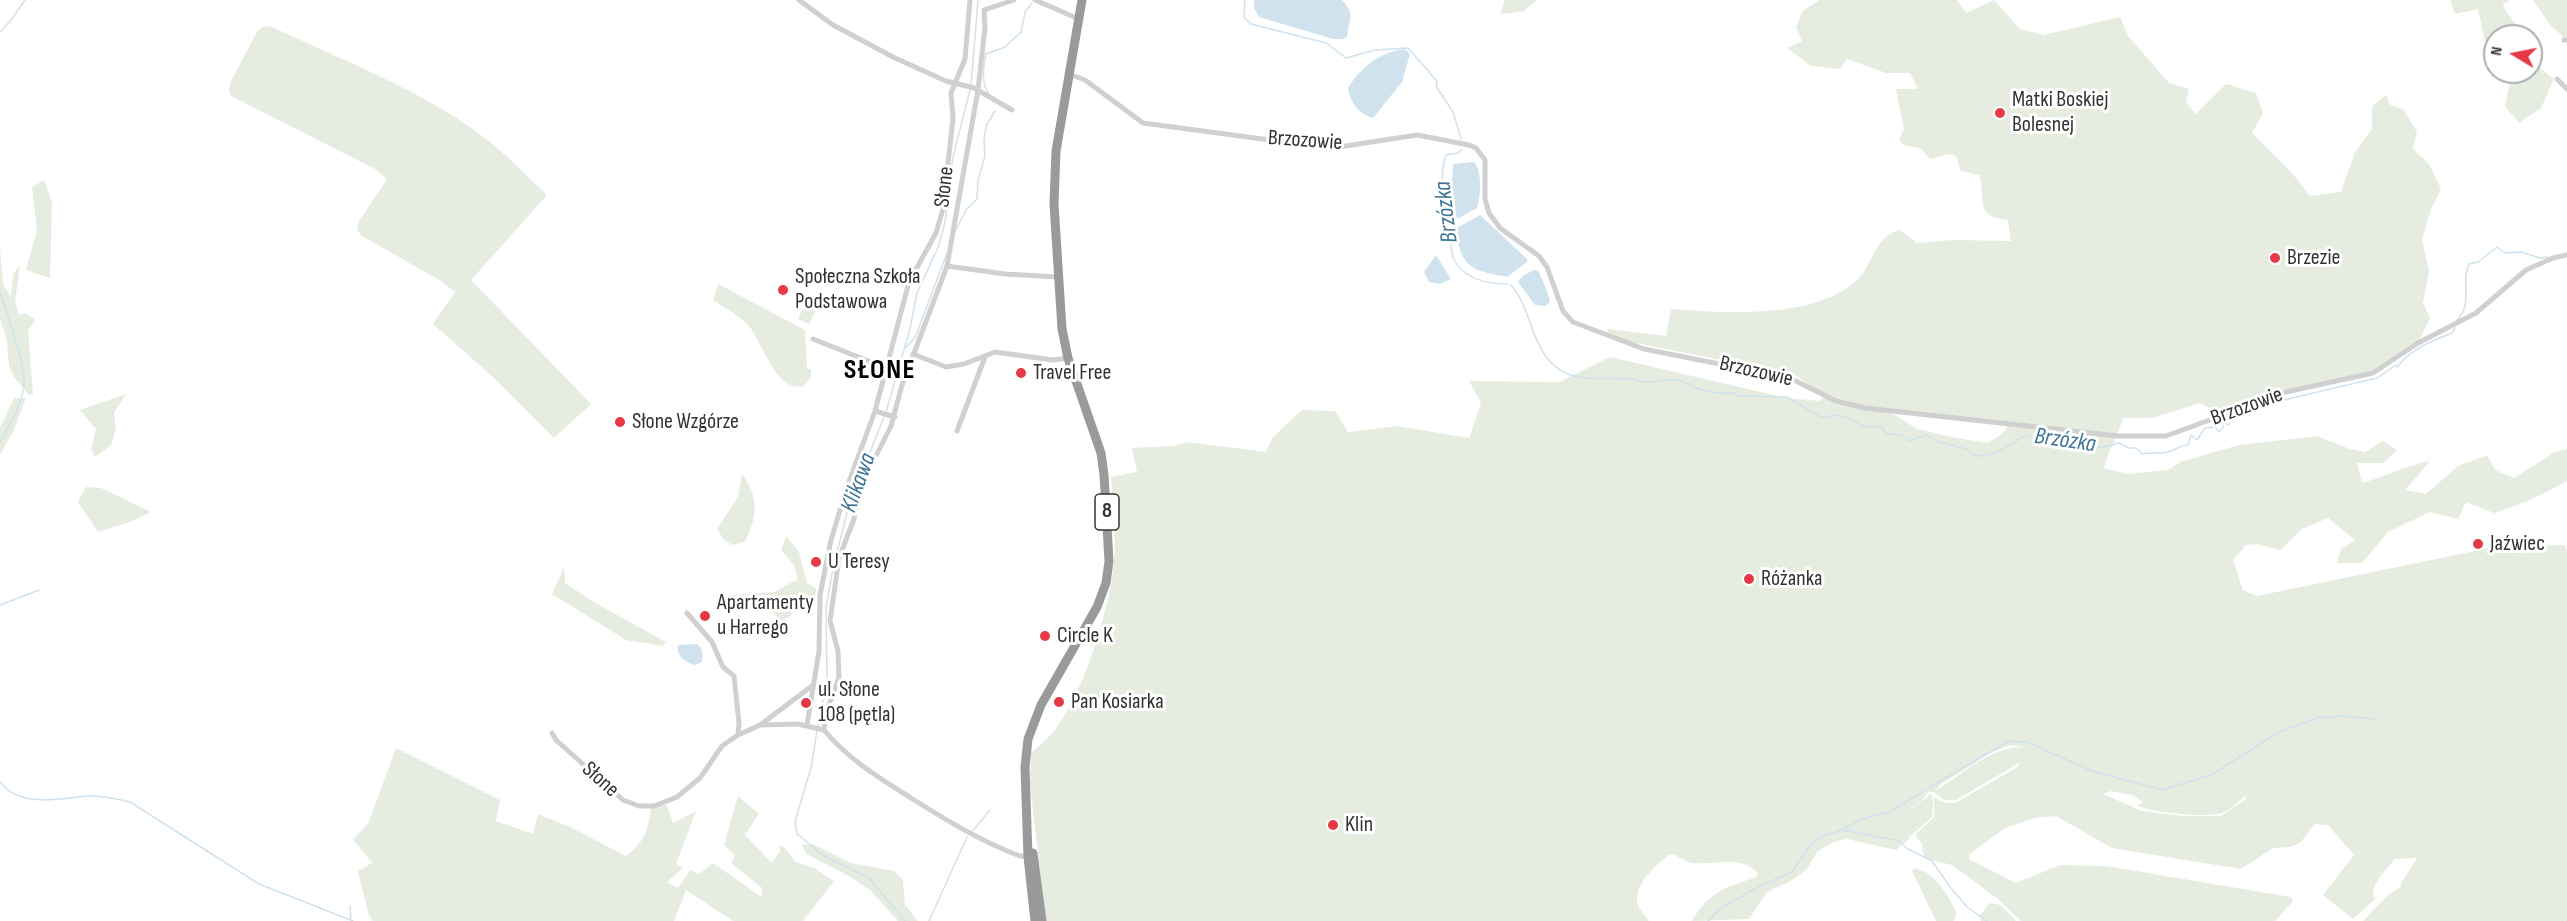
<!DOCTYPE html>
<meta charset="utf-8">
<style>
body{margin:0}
#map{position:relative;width:2567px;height:921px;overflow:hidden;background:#fff;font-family:"Sofia Sans Condensed",sans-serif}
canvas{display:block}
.north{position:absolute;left:2483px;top:24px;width:60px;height:60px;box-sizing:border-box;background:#fff;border:2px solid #adadad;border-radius:50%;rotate:280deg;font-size:16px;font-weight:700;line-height:24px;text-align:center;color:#333}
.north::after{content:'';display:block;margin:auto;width:21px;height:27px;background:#e63946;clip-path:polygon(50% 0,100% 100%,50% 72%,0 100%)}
</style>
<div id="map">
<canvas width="2567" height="921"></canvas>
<div class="north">N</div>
</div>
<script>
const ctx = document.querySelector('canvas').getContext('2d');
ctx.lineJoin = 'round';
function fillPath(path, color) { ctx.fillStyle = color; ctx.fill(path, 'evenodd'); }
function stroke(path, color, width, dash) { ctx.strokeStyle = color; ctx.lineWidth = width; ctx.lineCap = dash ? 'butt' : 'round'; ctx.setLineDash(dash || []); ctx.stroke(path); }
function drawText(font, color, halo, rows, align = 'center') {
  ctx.font = font + ' "Sofia Sans Condensed",sans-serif'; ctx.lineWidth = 6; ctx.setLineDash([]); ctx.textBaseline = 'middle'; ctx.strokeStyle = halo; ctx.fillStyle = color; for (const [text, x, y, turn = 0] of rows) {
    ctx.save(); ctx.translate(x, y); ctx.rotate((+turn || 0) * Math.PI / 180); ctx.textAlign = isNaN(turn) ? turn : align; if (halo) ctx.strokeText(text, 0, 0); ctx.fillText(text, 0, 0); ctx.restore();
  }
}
fillPath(new Path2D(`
 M1505 0H1537L1524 11 1500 14Z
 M1819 0H1957L1966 13 1994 0 2020 29 2044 35 2120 17 2128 36 2169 83 2189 89 2186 102 2196 114 2226 84 2256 93 2263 113 2252 133 2292 173 2310 196 2341 192 2355 152 2372 129V106L2386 95 2390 105 2403 109 2417 132 2413 149 2429 164 2441 189 2430 212 2422 240 2429 271 2423 303 2430 318 2418 343 2382 369 2308 387 2224 415 2200 403 2152 418H2123C2118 437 2108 450 2104 468L2127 474 2168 470 2180 462 2239 445 2317 436 2350 449 2365 452 2383 441 2397 450 2383 463H2357L2362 483C2385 477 2406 465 2430 461L2405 490 2426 494 2458 466 2487 455 2495 470 2514 478 2555 452 2567 449V481C2543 495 2520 505 2494 513L2466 502 2458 519 2430 512 2388 532 2362 563H2337L2341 549 2355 540 2328 518 2302 529 2280 550 2256 544 2246 545 2233 560 2243 590 2257 596 2499 546 2565 545 2567 552V921H2363L2388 895 2402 886 2400 885 2417 858 2395 859C2387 870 2368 885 2375 899L2353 919 2323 895 2354 855 2328 825 2314 824 2301 842 2290 847 2273 848 2241 869 2112 848 2056 816 2035 818 2005 828 1970 854 1969 859 2016 883 2060 865 2106 866 2291 897 2293 901 2275 921H2021L1998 899 1952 865 1927 859 1923 854 1922 844 1915 835 1934 817V797L1946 803H1955L2016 768 2021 762 1956 800H1944L1934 792H1928L1923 799 1903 815 1931 794 1933 802 1932 817 1911 836 1908 835 1910 838 1896 850 1847 839 1836 841 1818 851 1806 870 1789 882 1767 892 1749 919 1692 921C1709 891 1727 887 1757 877L1758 873C1741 855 1716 865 1693 863 1685 862 1679 856 1671 854 1658 862 1631 887 1638 905 1640 910 1645 916 1649 921H1046L1030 785 1031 753C1040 745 1050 737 1057 727 1084 689 1104 624 1112 578 1118 545 1113 510 1111 477L1137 472 1132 448 1175 446 1187 442 1266 452 1273 437 1302 410 1335 411 1348 432 1397 426 1469 438 1481 403 1469 381 1559 382 1610 357 1787 398 1819 401 1825 396 1795 375 1631 342 1607 333 1608 329 1666 336 1671 309C1724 313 1820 320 1860 277 1873 262 1877 234 1900 230L1917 243 1953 240 2011 241 2008 220C1973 217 1987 201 1979 175L1961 171 1956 156 1949 154 1930 159 1920 148 1903 145 1899 139 1904 130 1896 89H1918L1910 73H1886L1847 59 1840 69 1811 66 1787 48 1802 41 1796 27 1803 11ZM1890 412 2007 424C2008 433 1995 438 1987 443L1951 437 1917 429ZM2009 745 2025 747C1990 746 1964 774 1936 790L1941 784 1989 754ZM2111 791 2132 795 2144 803 2136 805C2152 813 2205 818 2222 813 2230 810 2238 802 2245 796L2246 799 2221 816H2183L2142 811 2103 794Z
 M2450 0H2510L2503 4V6L2523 36H2495V64L2488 55 2478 9 2455 14Z
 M2533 0H2567V40L2551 26Z
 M265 26 272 27C340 59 428 93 486 139 508 156 527 176 547 195L471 280 591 404 554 438 493 377 433 324 455 292 441 281 362 236 357 230 359 221 387 179 375 169 231 96 229 90 231 81 258 30Z
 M2531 54 2536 65 2554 79 2541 108 2519 123 2505 106 2510 82 2502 72H2531Z
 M44 180 52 202 50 278 26 270 37 230 32 187Z
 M0 248 3 284 11 297 13 274 20 265 15 302 19 315 25 313 35 320 28 331 33 394 29 395 14 377 9 366 7 340 0 319Z
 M718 284 805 330 807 369H811V377L804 386C775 393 763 342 748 325 739 315 724 308 713 300Z
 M807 300 818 306 809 324 798 319Z
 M126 394 114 413 116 429 111 445 95 457 91 449 96 429 80 410Z
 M14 398H26L13 432 0 455V428Z
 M742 474C759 497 758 516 745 541L733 545 724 540 717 529 738 497Z
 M86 487 101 488 151 512 130 522 98 532 78 502Z
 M786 536 799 552 807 583 816 588 814 605 792 607 791 616 782 621 773 613 745 601 730 610 723 609V600L727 595 774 592 798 579 794 565 781 550Z
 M564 567 565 583 592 601 666 642 663 646 626 640 552 594Z
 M396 748 500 800 496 821 533 834 538 814 570 827 626 856C645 841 648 832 651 808L666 804 673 823 696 811 676 864 683 868 667 882 678 888 690 870 699 874 713 863 760 896 762 895V888L731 863 735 855 724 845 738 796 759 814 745 835 772 863 781 850 778 848 782 845 796 862 814 868 834 881 803 921H733L686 890 674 921H373L369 916 358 871 372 863 353 839 368 824Z
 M813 844 851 863 894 871 903 880 905 905 918 921H898L870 890 849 876 806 854 802 845Z
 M1915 868C1936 873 1949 896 1957 914L1953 921H1936L1912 871Z
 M1990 903 2000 905 2016 921H1981L1980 915Z`), '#e6ecdf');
fillPath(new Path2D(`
 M1254 0H1342C1356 15 1349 19 1347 37L1342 39H1333L1259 17 1254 8Z
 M1405 49 1410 54 1402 82 1373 118C1359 114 1350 103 1348 88 1360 68 1381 51 1405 49Z
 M1473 162 1476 164C1482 178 1481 194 1477 208L1459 218 1454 217 1451 201 1453 164Z
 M1480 215 1527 259V262L1507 277C1484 272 1465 272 1459 246 1457 240 1455 235 1457 228Z
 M1436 255 1451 279 1440 284 1429 282 1424 272Z
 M1534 270 1538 271C1543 281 1548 291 1550 302L1545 306 1535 305 1518 282 1524 275Z
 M697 644C703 649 703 653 702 662L695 665C685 662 676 656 678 645Z`), '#cfe2ee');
stroke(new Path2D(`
 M1245 0 1244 17 1251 24 1326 43 1346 58 1375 50 1408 48 1437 81 1436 86 1453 112 1461 139
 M0 32 11 20 25 0
 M971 86 978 0
 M989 94C981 84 983 67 986 54L1005 47 1021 32 1025 12 1032 3
 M1462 149 1458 153 1446 155C1436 183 1449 228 1453 258 1463 278 1486 284 1508 284
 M956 230 966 210 977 199 978 180 985 156 984 141 986 126 995 111
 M1511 285C1529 305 1530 336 1547 358 1570 387 1602 376 1632 379 1637 380 1641 382 1646 382 1657 382 1666 379 1677 380 1684 381 1688 385 1694 387 1706 392 1722 394 1735 393L1738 396 1787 397 1819 416 1826 418 1835 415 1843 416 1866 427H1882L1886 433 1901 435 1909 441 1927 435 1939 442 1967 449 1975 456C1999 456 2007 445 2027 435L2034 439 2044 433 2049 438 2063 436 2067 443C2078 442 2082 444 2091 447 2100 449 2111 445 2119 443L2129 448H2136L2142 454C2150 452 2162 454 2168 452 2176 450 2180 445 2188 445L2191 435 2197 440 2205 428 2215 427 2219 432 2223 428 2222 421 2229 425 2232 419 2245 414 2250 415 2257 409 2271 403 2377 378 2396 365 2397 367C2411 349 2431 341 2452 333L2455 328
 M0 292C6 312 27 368 24 386 21 407 10 424 0 442
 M2457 320C2474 303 2460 282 2469 264L2478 262 2497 247 2505 253 2521 252 2540 258 2548 257
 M905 348 915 338 947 253
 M886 412 910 329 917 293 939 245 945 222 953 157 970 90
 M0 605 39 590
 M818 725 827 680 826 608 833 568 849 505 884 417
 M817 730 811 768 795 821 797 834 824 856 868 877 905 921
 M0 782C21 809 60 798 88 796 103 795 116 799 130 802L259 884 353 921
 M1930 787 2009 741 2027 742 2092 771 2163 790 2213 774 2279 732 2317 718 2342 716 2374 719
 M1842 830 1859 820 1891 811 1924 791
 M972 832 990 810
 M350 906 351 920
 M929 921 967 837
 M1708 921 1721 908 1758 887 1792 872 1812 843 1823 836 1842 830 1899 841 1908 849 1932 861 1950 887 1967 907 1987 921`), '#cfe2ee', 1.5);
stroke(new Path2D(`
 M799 0 833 25 895 58 946 81 974 88 1012 110
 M1035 0 1079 19
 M2564 40H2567
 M1069 74 1085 80 1143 123 1322 147H1339L1417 135 1469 145 1476 148 1485 160V199L1489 213 1500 228 1539 256 1547 267 1563 311 1573 322 1644 349 1790 378 1836 401 1865 408 2118 436H2166L2286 392 2373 373 2418 343 2476 313 2526 270 2553 258 2567 255
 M2557 79 2567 89
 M947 266 1005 274 1058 277
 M813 339 886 368
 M913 354 946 367 964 364 995 352 1053 360 1068 358
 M875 411 895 417
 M957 431 985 357
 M687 613 712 642 723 667 734 676 739 723 738 735
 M761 725 798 724 824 730
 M807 725 819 651 820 595 831 540 847 487 875 411 909 282 936 233 943 209 953 118 951 93 965 59 970 0
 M824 730 826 713 839 677 838 651 830 621 839 558 854 519 859 490 891 426 902 385 947 266 978 90 985 27 984 10 1014 0
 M824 730C848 759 879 778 911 798 946 820 980 841 1020 856L1028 857
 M552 733 556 740 623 800 639 806H654L677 797 700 778 722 746 738 735 760 725 812 686`), '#d0d0d0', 5);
stroke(new Path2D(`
 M1033 853 1042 921
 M1035 921 1028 857 1025 767 1028 739 1041 705 1097 607 1106 583 1109 561 1104 475 1101 453 1068 358 1062 329 1054 204 1056 151 1082 0`), '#9a9a9a', 9);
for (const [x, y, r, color] of [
 [2000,113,6,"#e63946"],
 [2275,258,6,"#e63946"],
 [783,290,6,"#e63946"],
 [1021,373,6,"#e63946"],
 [620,422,6,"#e63946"],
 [2478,544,6,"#e63946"],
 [816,562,6,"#e63946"],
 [1749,579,6,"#e63946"],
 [705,616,6,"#e63946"],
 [1045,636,6,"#e63946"],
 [1059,702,6,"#e63946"],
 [806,703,6,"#e63946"],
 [1333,825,6,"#e63946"]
]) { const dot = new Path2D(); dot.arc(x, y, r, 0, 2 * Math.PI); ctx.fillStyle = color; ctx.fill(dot); stroke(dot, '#fff', 2); }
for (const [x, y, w] of [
 [1107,512,24]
]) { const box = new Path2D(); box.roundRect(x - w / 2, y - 18, w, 36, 4.5); ctx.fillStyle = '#fff'; ctx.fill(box); stroke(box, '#333', 1.5); }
drawText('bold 21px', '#333', null, [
 ["8",1107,512]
]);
drawText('22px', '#333', '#fff', [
 ["Matki Boskiej",2012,100],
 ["Bolesnej",2012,125],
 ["Brzezie",2287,258],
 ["Społeczna Szkoła",795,277],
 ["Podstawowa",795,302],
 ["Travel Free",1033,373],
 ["Słone Wzgórze",632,422],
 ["Jaźwiec",2490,544],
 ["U Teresy",828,562],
 ["Różanka",1761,579],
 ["Apartamenty",717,603],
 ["u Harrego",717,628],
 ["Circle K",1057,636],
 ["ul. Słone",818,690],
 ["108 (pętla)",818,715],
 ["Pan Kosiarka",1071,702],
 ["Klin",1345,825]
], 'left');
drawText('22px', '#333', '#fff', [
 ["Brzozowie",1305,141,4],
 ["Słone",945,187,-84],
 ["Brzozowie",1756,372,13],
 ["Brzozowie",2247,407,-20],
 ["Słone",600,780,42]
]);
drawText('italic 24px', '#3f7597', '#fff', [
 ["Brzózka",1447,212,-97],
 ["Brzózka",2065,441,8],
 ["Klikawa",859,483,-70]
]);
ctx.letterSpacing = '1.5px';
drawText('bold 28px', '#000', '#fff', [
 ["SŁONE",880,371]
]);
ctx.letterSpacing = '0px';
</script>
